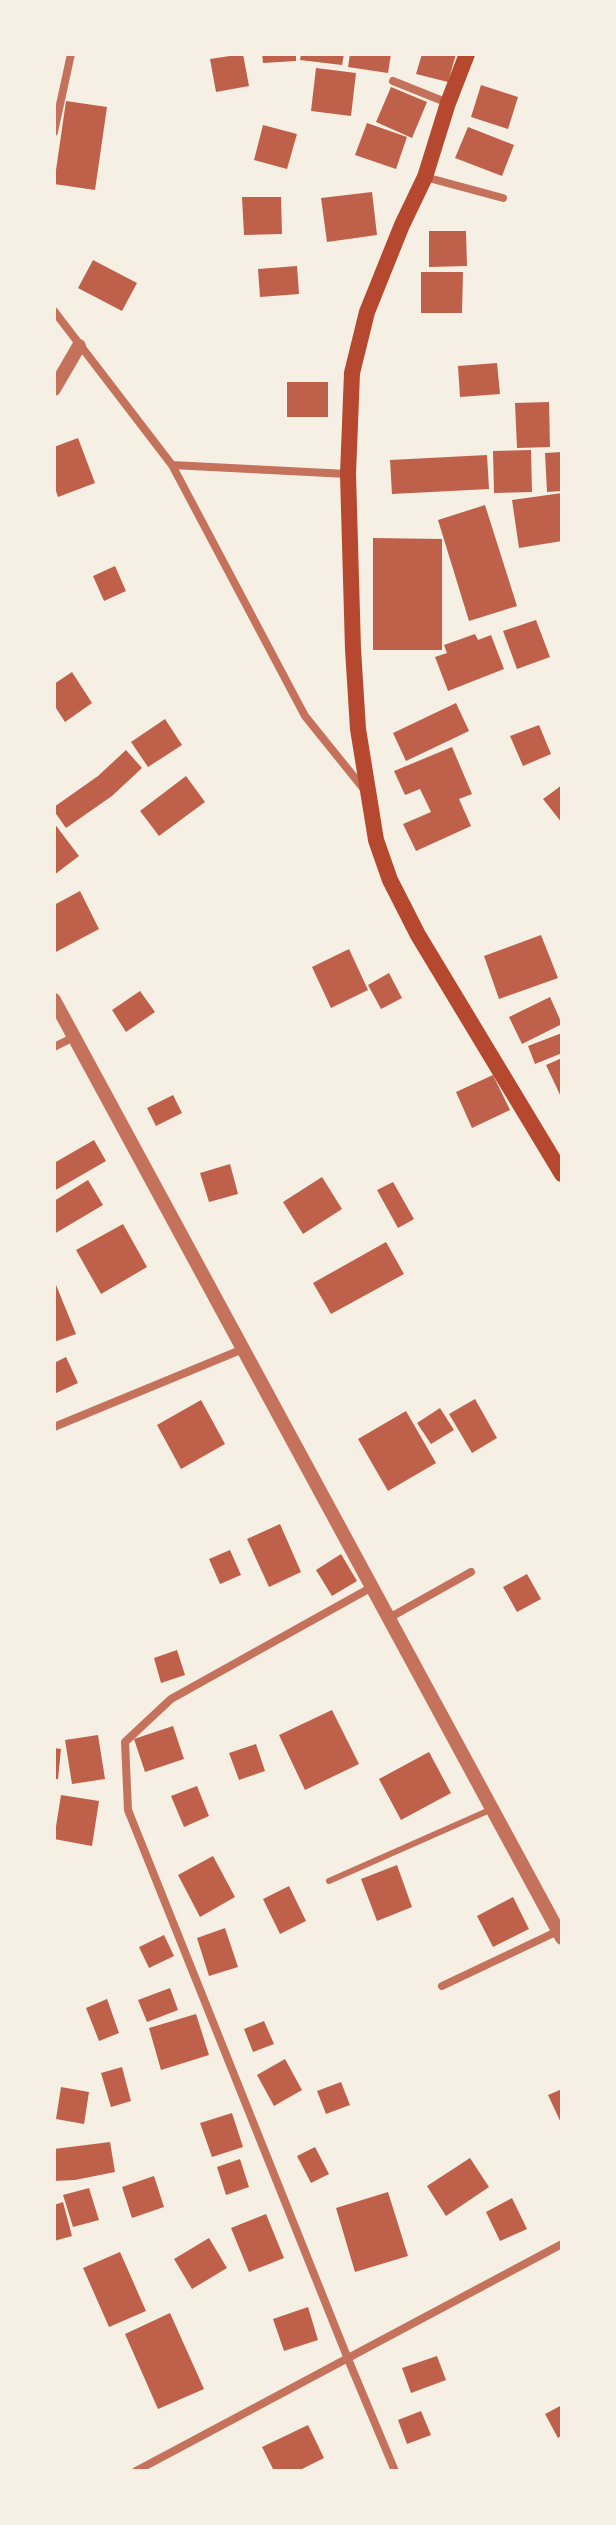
<!DOCTYPE html>
<style>
body{margin:0}
#map{position:relative;width:616px;height:2525px;overflow:hidden;background:#f6efe4;font-family:"Fira Sans Condensed",sans-serif}
canvas{display:block}
.frame{position:absolute;inset:0;border:56px solid #f6efe4;pointer-events:none}
</style>
<div id="map">
<canvas width="616" height="2525"></canvas>
<div class="frame"></div>
</div>
<script>
const ctx = document.querySelector('canvas').getContext('2d');
ctx.lineJoin = 'round';
function fillPath(path, color) { ctx.fillStyle = color; ctx.fill(path, 'evenodd'); }
function stroke(path, color, width, dash) { ctx.strokeStyle = color; ctx.lineWidth = width; ctx.lineCap = dash ? 'butt' : 'round'; ctx.setLineDash(dash || []); ctx.stroke(path); }
fillPath(new Path2D(`
 M243 54 249 86 216 92 210 59Z
 M262 54H296V61L263 63Z
 M301 54H344L342 65 300 60Z
 M350 54H391L388 73 348 67Z
 M422 54H456L448 82 416 74Z
 M316 68 356 73 351 116 311 111Z
 M481 85 518 97 508 129 471 117Z
 M391 87 427 102 412 138 376 122Z
 M66 101 107 107 95 190 54 184Z
 M367 123 407 137 396 169 355 155Z
 M263 125 297 134 287 169 254 160Z
 M468 127 514 145 502 176 455 158Z
 M372 192 377 235 327 242 321 198Z
 M242 197H281L282 234 244 235Z
 M429 231H466L467 266 429 267Z
 M93 260 137 283 122 311 78 288Z
 M297 266 299 294 260 297 258 269Z
 M421 272H463L462 313H421Z
 M497 363 500 394 460 397 458 366Z
 M287 382H328V417H287Z
 M549 402 550 447 517 448 515 403Z
 M78 438 95 483 58 497 54 485V447Z
 M531 450 532 492 494 493 493 451Z
 M562 452V491L547 492 545 453Z
 M487 455 489 489 392 494 390 460Z
 M562 493V541L519 548 512 500Z
 M485 505 517 606 469 621 438 520Z
 M373 538 442 539V650H373Z
 M115 566 126 591 104 601 93 576Z
 M536 620 550 657 517 669 503 631Z
 M475 634 478 640 491 635 504 669 448 691 435 657 447 653 444 645Z
 M72 672 92 703 65 722 54 705V684Z
 M456 703 469 731 406 761 393 733Z
 M165 719 182 745 148 767 131 742Z
 M539 725 551 754 523 766 510 736Z
 M452 747 472 794 459 799 471 826 416 851 403 824 431 812 420 789 405 795 394 771Z
 M126 750 142 768 112 796 66 828 54 811V807L98 776Z
 M186 776 205 802 159 836 140 811Z
 M562 785V823L543 799Z
 M54 823 79 856 54 875Z
 M80 891 99 929 54 953V905Z
 M541 935 558 978 499 999 484 956Z
 M349 949 368 990 331 1008 312 967Z
 M389 973 402 998 381 1009 368 985Z
 M140 991 155 1012 126 1032 112 1010Z
 M550 997 562 1024 522 1044 509 1017Z
 M562 1033V1053L535 1064 528 1046Z
 M562 1058V1099L546 1065Z
 M493 1075 510 1110 472 1128 456 1092Z
 M173 1095 182 1113 156 1126 147 1108Z
 M94 1140 106 1161 54 1191V1163Z
 M230 1164 238 1194 209 1202 200 1173Z
 M322 1177 342 1209 303 1234 283 1202Z
 M88 1180 103 1205 54 1234V1201Z
 M393 1182 414 1219 398 1228 377 1190Z
 M123 1224 147 1267 101 1294 76 1250Z
 M386 1242 404 1274 331 1314 313 1283Z
 M54 1280 76 1334 54 1342Z
 M66 1357 78 1383 54 1394V1363Z
 M475 1399 497 1438 472 1453 449 1414Z
 M201 1400 225 1444 181 1469 157 1425Z
 M440 1408 454 1430 431 1444 417 1423Z
 M406 1411 436 1463 388 1491 358 1439Z
 M280 1524 301 1572 269 1587 247 1539Z
 M230 1550 241 1575 220 1584 209 1559Z
 M341 1554 357 1581 332 1596 316 1570Z
 M527 1574 541 1599 517 1612 503 1587Z
 M177 1650 185 1675 161 1683 154 1658Z
 M332 1710 359 1764 305 1790 279 1735Z
 M173 1726 184 1759 145 1772 134 1739Z
 M98 1735 105 1779 72 1784 65 1740Z
 M256 1744 265 1771 239 1780 229 1753Z
 M54 1748 61 1749 58 1779H54Z
 M429 1752 451 1793 401 1820 379 1779Z
 M197 1786 209 1816 184 1827 171 1796Z
 M61 1795 99 1801 92 1846 54 1839Z
 M213 1856 235 1897 200 1917 178 1875Z
 M397 1865 412 1907 377 1921 361 1879Z
 M289 1886 306 1921 280 1934 263 1899Z
 M513 1897 529 1929 493 1947 477 1916Z
 M225 1928 238 1967 209 1976 197 1938Z
 M164 1935 174 1956 149 1968 139 1947Z
 M170 1988 178 2010 147 2022 138 2000Z
 M107 1999 119 2033 99 2041 86 2008Z
 M196 2014 209 2055 161 2070 149 2028Z
 M264 2021 274 2044 253 2052 244 2029Z
 M285 2059 302 2090 274 2106 257 2075Z
 M122 2067 131 2101 111 2107 101 2073Z
 M341 2082 350 2105 326 2114 317 2091Z
 M61 2087 89 2092 84 2124 56 2119Z
 M562 2089V2125L548 2095Z
 M232 2113 243 2147 212 2157 200 2123Z
 M110 2142 115 2172 75 2180 54 2181V2149Z
 M315 2147 329 2174 311 2183 297 2156Z
 M470 2158 489 2187 446 2216 427 2186Z
 M240 2159 249 2187 226 2195 217 2167Z
 M154 2176 164 2207 132 2218 122 2187Z
 M89 2188 99 2220 73 2227 63 2195Z
 M388 2192 408 2256 355 2272 336 2208Z
 M512 2198 527 2229 500 2241 486 2212Z
 M63 2202 72 2236 54 2241V2205Z
 M266 2214 284 2258 249 2272 231 2228Z
 M209 2238 227 2268 192 2289 174 2259Z
 M120 2252 146 2311 109 2327 83 2268Z
 M308 2307 318 2340 284 2351 273 2319Z
 M170 2313 204 2389 158 2409 125 2334Z
 M437 2356 446 2380 411 2393 402 2368Z
 M562 2405V2435L558 2438 545 2414Z
 M421 2411 431 2435 407 2444 398 2420Z
 M308 2425 324 2458 298 2471H274L262 2447Z`), '#bf614a');
stroke(new Path2D(`
 M329 1881 492 1809`), '#c5725c', 6);
stroke(new Path2D(`
 M393 81 448 103
 M54 132 71 54
 M425 177 503 198
 M54 311 172 465 305 716 363 788
 M172 465 347 474
 M54 1047 74 1037
 M54 1427 243 1349
 M372 1587 171 1699 125 1742 128 1810 348 2359 395 2471
 M389 1618 471 1572
 M442 1986 558 1931
 M136 2471 562 2244`), '#c5725c', 8);
stroke(new Path2D(`
 M54 389 79 346
 M54 1000 562 1938`), '#c5725c', 14);
stroke(new Path2D(`
 M467 54 448 103 425 177 402 225 367 312 352 373 348 474 353 649 358 729 376 840 390 880 418 935 562 1174`), '#b5482f', 16);
</script>
